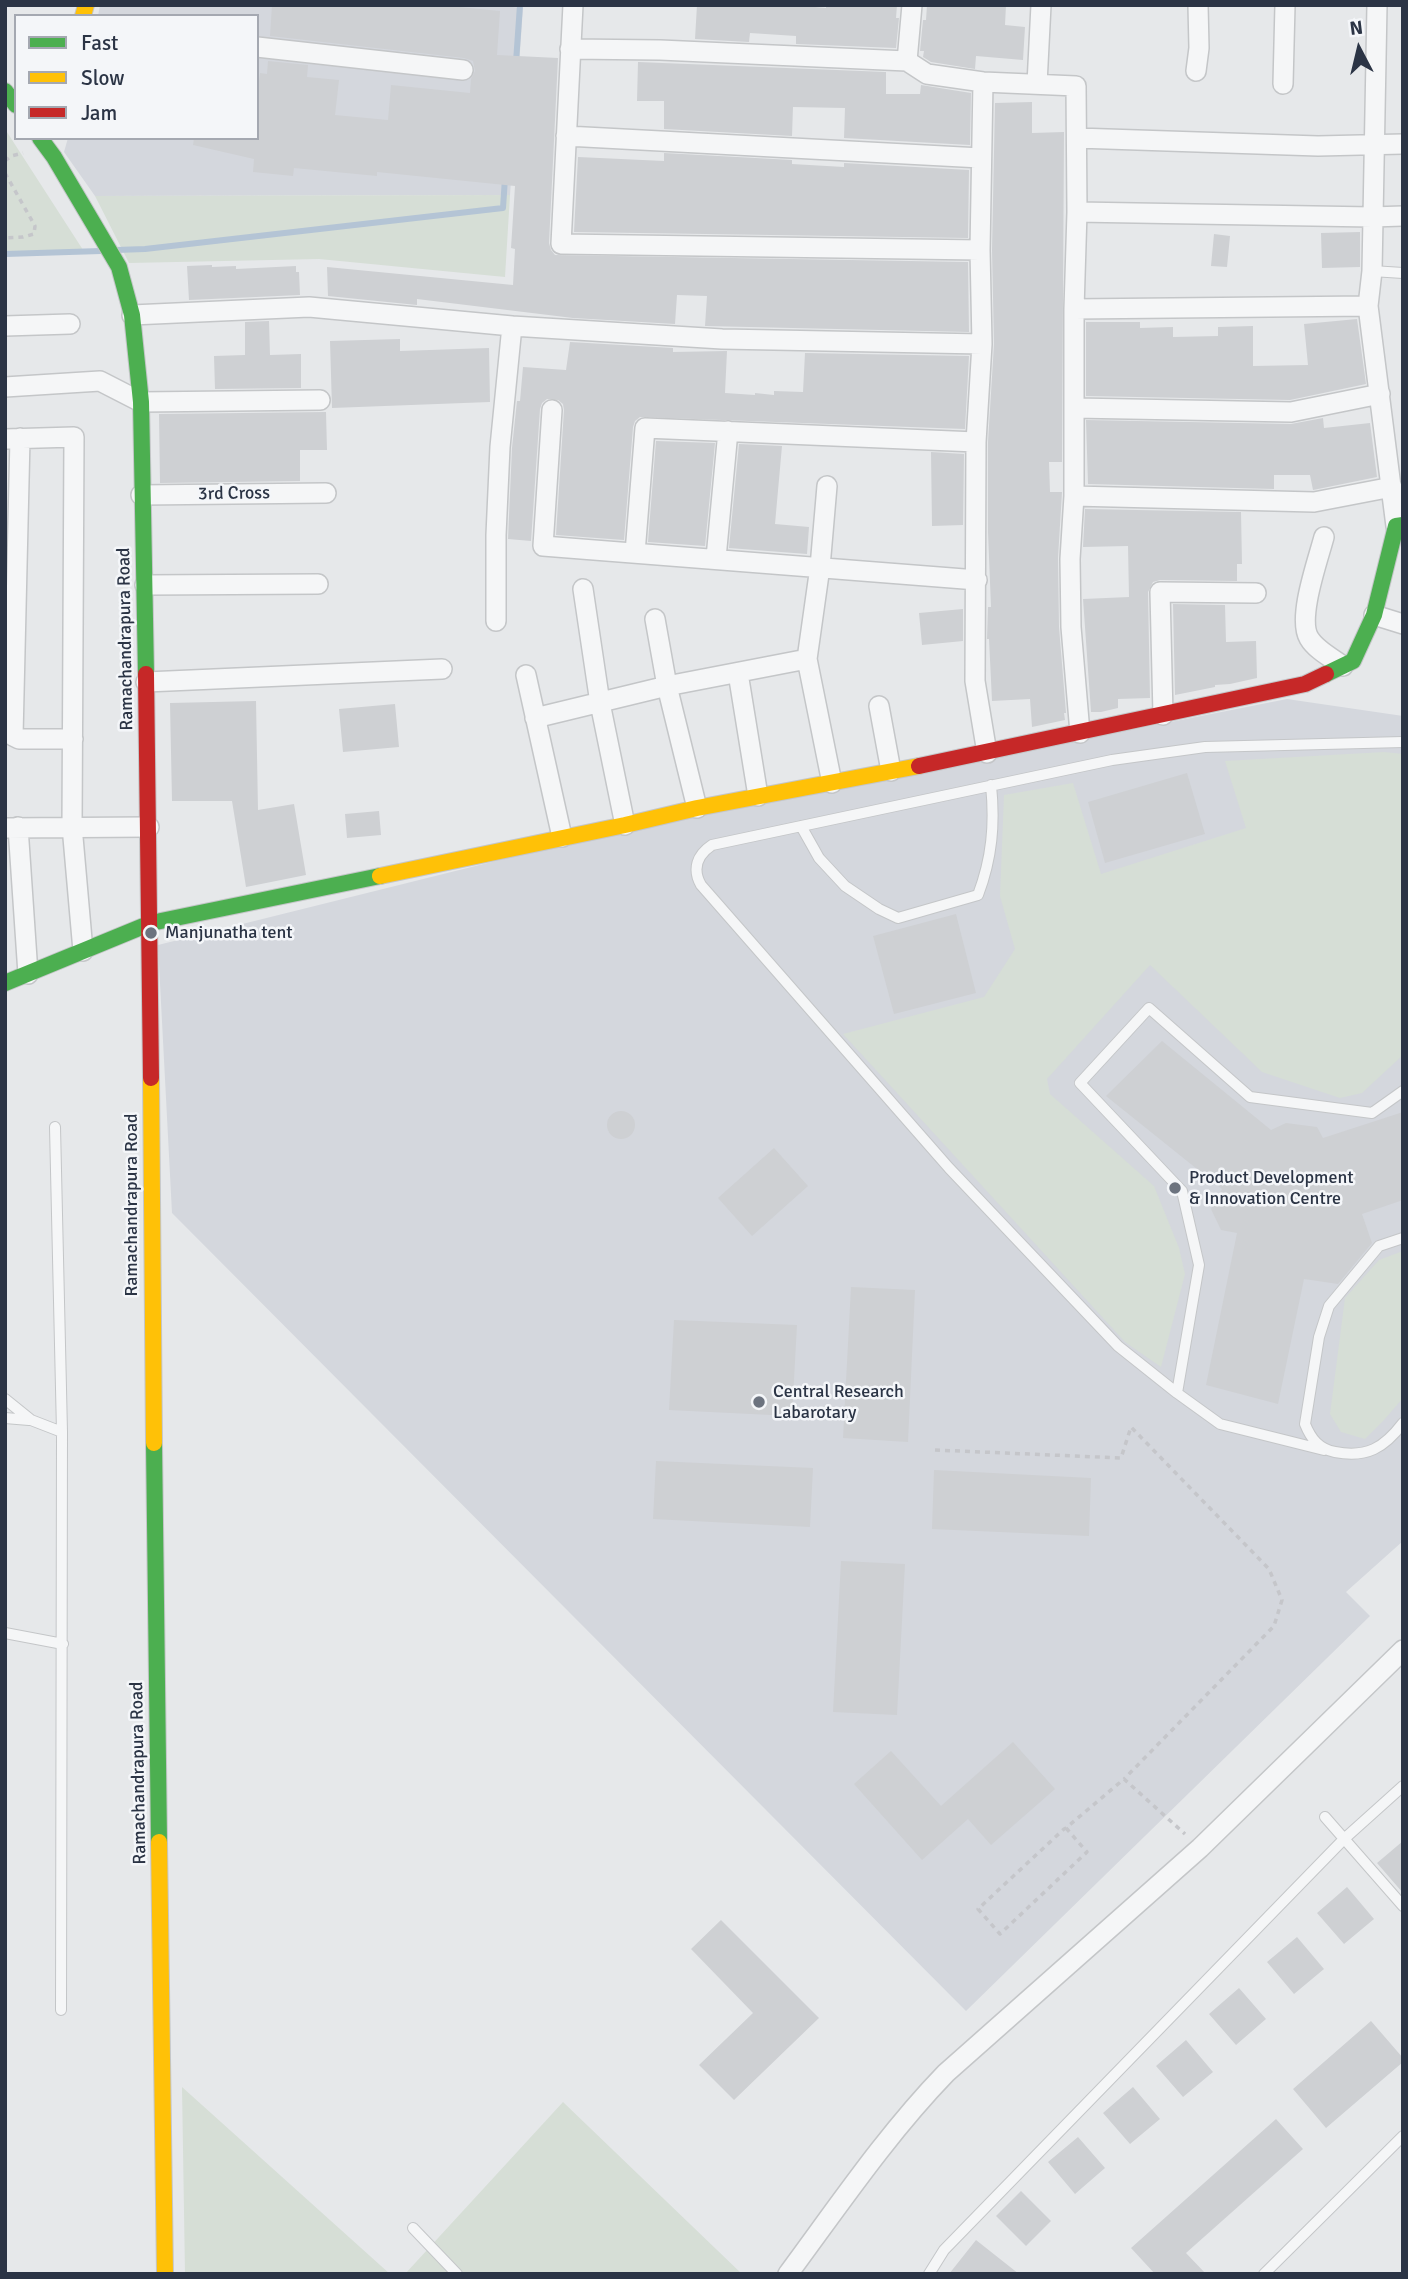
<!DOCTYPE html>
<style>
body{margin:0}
#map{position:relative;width:1408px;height:2279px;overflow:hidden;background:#e6e8ea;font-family:Signika,sans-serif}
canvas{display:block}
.frame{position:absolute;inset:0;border:7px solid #2b3445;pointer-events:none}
.legend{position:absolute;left:14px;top:14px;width:245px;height:126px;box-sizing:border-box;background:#f4f6f9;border:2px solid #a4a8b1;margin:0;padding:9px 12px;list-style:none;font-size:21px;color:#2b3445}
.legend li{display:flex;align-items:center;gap:14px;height:35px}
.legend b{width:35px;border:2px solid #a4a8b1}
.north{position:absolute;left:1324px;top:14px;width:70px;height:70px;-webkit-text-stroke:5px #f4f6f9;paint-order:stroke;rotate:353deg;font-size:19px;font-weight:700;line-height:28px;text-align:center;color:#2b3445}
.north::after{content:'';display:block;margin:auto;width:24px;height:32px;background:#2b3445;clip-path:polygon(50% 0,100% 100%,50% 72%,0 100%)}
</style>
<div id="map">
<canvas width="1408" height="2279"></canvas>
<div class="frame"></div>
<ul class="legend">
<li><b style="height:9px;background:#4caf50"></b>Fast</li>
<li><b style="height:9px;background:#ffc107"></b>Slow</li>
<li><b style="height:9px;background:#c62828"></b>Jam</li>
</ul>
<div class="north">N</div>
</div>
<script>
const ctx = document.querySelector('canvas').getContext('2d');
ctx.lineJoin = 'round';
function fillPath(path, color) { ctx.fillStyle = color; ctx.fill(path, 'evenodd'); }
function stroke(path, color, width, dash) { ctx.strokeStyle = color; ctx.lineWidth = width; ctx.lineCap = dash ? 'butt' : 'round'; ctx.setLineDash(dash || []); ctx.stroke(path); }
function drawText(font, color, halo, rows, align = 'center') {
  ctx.font = font + ' Signika,sans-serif'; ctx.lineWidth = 5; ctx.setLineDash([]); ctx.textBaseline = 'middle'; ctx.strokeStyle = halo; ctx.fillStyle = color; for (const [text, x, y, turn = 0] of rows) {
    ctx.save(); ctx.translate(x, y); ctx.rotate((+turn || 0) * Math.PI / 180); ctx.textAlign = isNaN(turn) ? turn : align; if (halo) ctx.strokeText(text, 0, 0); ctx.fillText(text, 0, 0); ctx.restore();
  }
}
fillPath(new Path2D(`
 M100 5H492L523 8 510 195 95 196 64 152 68 138H257V16H98Z
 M1287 699 1403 716V1541L1346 1592 1370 1616 966 2011 172 1213 158 945 600 835Z`), '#d4d7dd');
fillPath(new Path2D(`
 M5 129 85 253H5Z
 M510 195 505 277 319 259 129 263 95 196Z
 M1384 752 1403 754V1055L1362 1093 1340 1098 1262 1072 1150 965 1047 1079 1050 1094 1154 1186 1179 1248 1185 1274 1161 1367 1125 1342 843 1034 984 997 1015 949 1000 896 1004 795 1073 783 1101 874 1246 828 1225 761Z
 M1403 1251V1398L1384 1420 1365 1439 1341 1432 1330 1414 1345 1298 1379 1260Z
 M182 2087 390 2274H185Z
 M563 2102 742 2274H405Z`), '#d6ded6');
stroke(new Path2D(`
 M516 62 520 5
 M116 250 145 249 503 208 505 178
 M5 254 101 251`), '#b4c4d5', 6);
fillPath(new Path2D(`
 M272 5H439L500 11 497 55 558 58 549 243 551 250 555 255 968 262 969 332 705 326 707 296 677 295 675 324 573 318 417 299V305L328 296 327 267 513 285 515 249 511 248 515 186 377 172V176L294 168 293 176 253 172 254 159 193 145 194 138H257V98L260 73 267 74 268 61 308 65 307 77 339 80 335 115 388 120 391 85 470 93 471 79 475 71 473 61 464 58 270 36Z
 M697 5H793L826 8V5H897L896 18H899L896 48 796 44V36L750 33 749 42 695 39Z
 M927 5H1006L1005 25 1025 27 1023 60 976 56 975 69 931 62 923 57 924 51H920L923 20H926Z
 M638 62 886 72V94H920L921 85 971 93 970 145 844 138 845 108 793 107 792 136 664 129V101H637Z
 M1032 102V133L1064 132 1062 462H1049L1050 492H1062L1058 558 1059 627 1066 713H1064L1065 720 1032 727 1030 699 992 701 989 639H987L988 607H991L988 532V442L994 344 992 250 995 103Z
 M664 153 792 160V164L844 167V163L969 170 968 238 574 232 578 157 664 161Z
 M1360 232V267L1322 268 1321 233Z
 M1214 234 1230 236 1227 267 1211 266Z
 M212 265V267L236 266V269L296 266V272H299L300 295 189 300 187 266Z
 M1357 319 1366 384 1290 400 1086 396V322H1140V328L1173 327V337L1218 336V327L1253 326V366L1308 365 1304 324Z
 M269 321 270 355 301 354V388L215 389 214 356 245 355V322Z
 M400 339V351L489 348 490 402 332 408 330 341Z
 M570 342 673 348V352L727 351 725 393 755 395V393L774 395V391L803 392 805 353 969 356 965 429 640 417 635 421 633 427 624 540 556 535 564 410 563 404 558 400 547 399 542 403 540 409 531 541 508 539 512 448 517 401H520L523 367 566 370Z
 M326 412 327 450H300V481L160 483 159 414Z
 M1323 418 1324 428 1370 423 1377 477 1313 490 1310 475H1274V489L1088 484 1086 420 1291 424Z
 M656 441 715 443 705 546 648 542Z
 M739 444 782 446 775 524 809 527 807 554 729 548Z
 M931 452 964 454 963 525 932 526Z
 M1085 509 1241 512 1242 564H1237V581L1160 580 1153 582 1148 592 1150 698 1118 699V708L1101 712H1091L1083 599 1129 597 1128 546 1083 547Z
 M1173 604 1225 605 1226 642 1256 641 1257 678 1230 684 1215 685V687L1175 695Z
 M963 609V641L922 645 919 613Z
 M256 701 258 810 294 804 306 875 246 887 232 801H172L170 703Z
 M395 704 399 747 343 752 339 709Z
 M1187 773 1205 834 1105 863 1088 802Z
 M379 811 381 835 347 838 345 814Z
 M956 914 976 993 894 1014 873 936Z
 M1162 1041 1271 1130 1286 1123 1317 1127 1323 1138 1403 1112V1200L1362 1214 1372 1243 1338 1284 1304 1279 1278 1404 1206 1385 1237 1233 1221 1230 1211 1209 1222 1189 1106 1096Z
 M607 1125a14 14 0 1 1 28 0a14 14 0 1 1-28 0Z
 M774 1148 808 1186 752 1236 718 1198Z
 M851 1287 915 1290 908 1442 843 1438Z
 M674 1320 797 1325 792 1416 669 1410Z
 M656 1461 813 1468 810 1527 653 1519Z
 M934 1470 1091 1478 1089 1536 932 1529Z
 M841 1561 905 1564 897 1715 833 1712Z
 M1013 1742 1055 1789 991 1845 968 1819 922 1860 854 1784 891 1751 941 1806Z
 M1403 1841V1893L1377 1863Z
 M1347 1887 1374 1919 1344 1944 1317 1913Z
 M721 1920 819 2018 734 2100 699 2065 753 2013 691 1949Z
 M1297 1937 1324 1969 1294 1994 1267 1962Z
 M1239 1988 1266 2019 1236 2045 1209 2014Z
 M1371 2021 1403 2058V2062L1326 2128 1293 2089Z
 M1186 2040 1213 2072 1183 2097 1156 2066Z
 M1133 2087 1160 2119 1130 2144 1103 2113Z
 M1276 2119 1303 2149 1186 2253 1206 2274H1155L1131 2248Z
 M1078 2137 1105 2168 1075 2194 1048 2162Z
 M1021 2191 1051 2221 1026 2246 996 2216Z
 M976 2240 1019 2274H949Z`), '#ced0d3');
const lane = new Path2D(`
 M1372 271 1403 273
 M801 826 819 858 845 886 879 909 898 918 978 895C992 858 995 824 991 785
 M55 1127 62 1432 61 2010
 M1403 1238 1379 1246 1329 1306 1319 1337 1305 1424C1311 1439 1319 1449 1335 1452 1367 1458 1384 1448 1403 1423
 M1177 1393 1118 1346 949 1168 701 885C692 869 697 855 712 845L1112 760 1205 747 1403 742
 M5 1399 31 1420 62 1432
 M5 1418 29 1420
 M1324 1450 1220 1424 1177 1393 1199 1265 1182 1191 1080 1083 1149 1008 1250 1097 1372 1113 1403 1091
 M5 1633 63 1644
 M1325 1817 1403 1906
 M413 2228 457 2274
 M929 2274 944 2250 1344 1839 1403 1786
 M1264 2274 1403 2136`);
const street = new Path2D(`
 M573 5 561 244 980 250
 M1377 5 1372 271 1368 306 1396 526
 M257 47 463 70
 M570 49 660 50 907 61 927 74 983 82 1076 86 1077 212 1074 309V496L1070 559 1071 627 1080 733
 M907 61 912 5
 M1196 71 1199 48 1198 5
 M983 82 980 250 982 344 976 442 975 681 987 753
 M1037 84 1041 5
 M1283 84 1285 5
 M566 136 981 158
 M1077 138 1318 146 1403 144
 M1077 212 1372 217 1403 216
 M1074 309 1368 306
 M132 315 309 307 512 326 722 339 982 344
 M5 326 70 324
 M5 387 100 381 141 402 320 400
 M1075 408 1291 412 1380 394
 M552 410 543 546 977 580
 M20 438 13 736 19 739H73
 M5 439 74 437 72 826 83 951
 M827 486 820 567 807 659 832 783
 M141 495 326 493
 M1074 496 1314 502 1392 487
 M1324 537C1318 560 1297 618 1309 638 1316 650 1332 658 1343 666
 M635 553 645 428 976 442
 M716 558 728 431
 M145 585 318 584
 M583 589 600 703 625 825
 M1374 615 1403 624
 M655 619 667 686 697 808
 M496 621V535L500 447 512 326
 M738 673 758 796
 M526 675 562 837
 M146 682 442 669
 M879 706 891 771
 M1163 715 1160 592 1256 593
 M535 718 667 686 807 659
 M18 827 28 974
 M6 828 149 827
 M788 2274C839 2205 887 2134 946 2073L1200 1848 1403 1650`);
const fast = new Path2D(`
 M5 91 16 105
 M40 138 54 157 119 267 132 315 141 402 146 674
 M1326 674 1353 661 1374 615 1396 526 1403 525
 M5 983 151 923 380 876
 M154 1443 159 1842`);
const slow = new Path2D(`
 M83 16 86 5
 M380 876 625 825 697 808 919 766
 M151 1078 154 1443
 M159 1842 165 2274`);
const jam = new Path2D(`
 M146 674 151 1078
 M919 766 1305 684 1326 674`);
stroke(lane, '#c4c6c8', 12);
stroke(street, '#c4c6c8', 22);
stroke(fast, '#c4c6c8', 18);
stroke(slow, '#c4c6c8', 18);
stroke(jam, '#c4c6c8', 18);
stroke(new Path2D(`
 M5 161 11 156 23 153
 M5 173 35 226 34 234 23 237 5 238
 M935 1450 1121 1458 1131 1427 1269 1569 1282 1600 1274 1626 1124 1779
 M1066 1828 1087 1852 1000 1934 978 1909 1064 1829 1066 1828 1124 1779 1185 1834`), '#c5c6ca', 3.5, [5, 5]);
stroke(lane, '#f5f6f7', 10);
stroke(street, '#f5f6f7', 19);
stroke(fast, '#4caf50', 16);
stroke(slow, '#ffc107', 16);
stroke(jam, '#c62828', 16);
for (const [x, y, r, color] of [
 [151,933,7,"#6c737f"],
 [1175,1188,7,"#6c737f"],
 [759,1402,7,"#6c737f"]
]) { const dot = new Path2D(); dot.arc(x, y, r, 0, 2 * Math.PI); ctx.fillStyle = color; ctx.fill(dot); stroke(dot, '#f4f6f9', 2.5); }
drawText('18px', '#2b3445', '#f4f6f9', [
 ["3rd Cross",234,494,-1],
 ["Ramachandrapura Road",126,639,-91],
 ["Ramachandrapura Road",132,1205,-90],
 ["Ramachandrapura Road",139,1773,-91]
]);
drawText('18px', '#2b3445', '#f4f6f9', [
 ["Manjunatha tent",165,933],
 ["Product Development",1189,1178],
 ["& Innovation Centre",1189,1199],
 ["Central Research",773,1392],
 ["Labarotary",773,1413]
], 'left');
</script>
